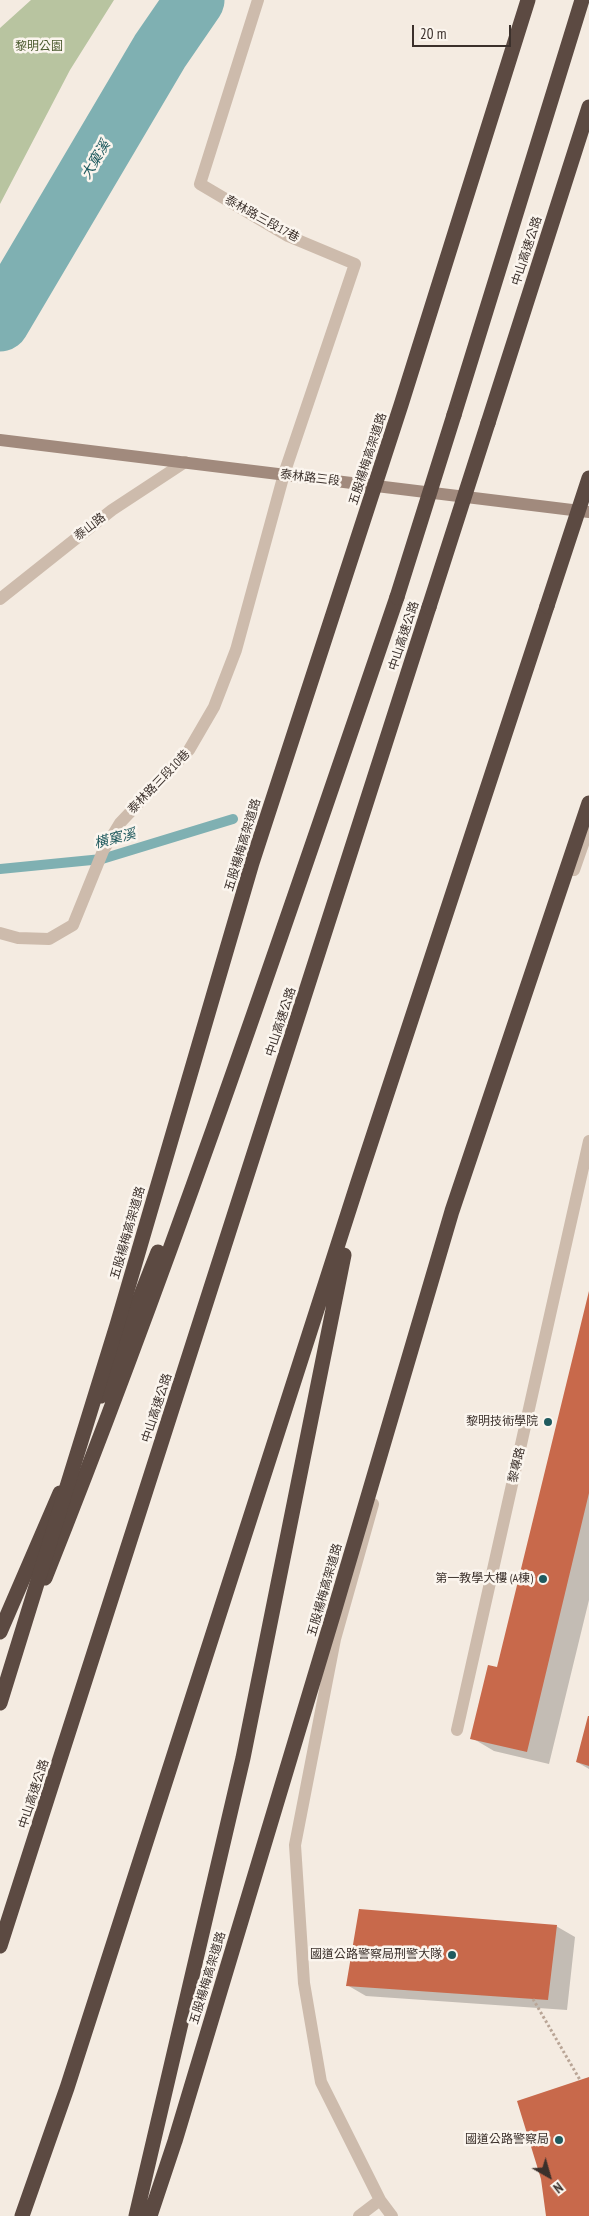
<!DOCTYPE html>
<meta charset="utf-8">
<style>
body{margin:0}
#map{position:relative;width:589px;height:2216px;overflow:hidden;background:#f4ebe1;font-family:"PT Sans Narrow",sans-serif}
canvas{display:block}
.north{position:absolute;left:524px;top:2151px;width:50px;height:50px;-webkit-text-stroke:4px #fbf5ee;paint-order:stroke;rotate:142deg;font-size:14px;font-weight:700;line-height:20px;text-align:center;color:#3b302b}
.north::after{content:'';display:block;margin:auto;width:18px;height:22px;background:#3b302b;clip-path:polygon(50% 0,100% 100%,50% 72%,0 100%)}
.scale{position:absolute;left:412px;top:25px;width:99px;height:22px;box-sizing:border-box;border:2px solid #3b302b;border-top:0;padding-left:6px;font-size:15px;line-height:18px;white-space:nowrap;color:#3b302b;-webkit-text-stroke:4px #fbf5ee;paint-order:stroke}
</style>
<div id="map">
<canvas width="589" height="2216"></canvas>
<div class="north">N</div>
<div class="scale">20 m</div>
</div>
<script>
const ctx = document.querySelector('canvas').getContext('2d');
ctx.lineJoin = 'round';
function fillPath(path, color) { ctx.fillStyle = color; ctx.fill(path, 'evenodd'); }
function stroke(path, color, width, dash) { ctx.strokeStyle = color; ctx.lineWidth = width; ctx.lineCap = dash ? 'butt' : 'round'; ctx.setLineDash(dash || []); ctx.stroke(path); }
function drawText(font, color, halo, rows, align = 'center') {
  ctx.font = font + ' "PT Sans Narrow","Noto Sans TC",sans-serif'; ctx.lineWidth = 5; ctx.setLineDash([]); ctx.textBaseline = 'middle'; ctx.strokeStyle = halo; ctx.fillStyle = color; for (const [text, x, y, turn = 0] of rows) {
    ctx.save(); ctx.translate(x, y); ctx.rotate((+turn || 0) * Math.PI / 180); ctx.textAlign = isNaN(turn) ? turn : align; if (halo) ctx.strokeText(text, 0, 0); ctx.fillText(text, 0, 0); ctx.restore();
  }
}
fillPath(new Path2D(`
 M31 0H114L70 70 0 204V28Z`), '#b8c4a0');
fillPath(new Path2D(`
 M589 1294V1600L549 1764 494 1751 472 1738 498 1669Z
 M589 1718V1769L577 1762Z
 M556 1926 575 1937 567 2010 366 1996 347 1985Z`), '#0003');
stroke(new Path2D(`
 M0 869 102 859 233 819`), '#7fb0b2', 10);
stroke(new Path2D(`
 M0 322 160 51 195 0`), '#7fb0b2', 59);
fillPath(new Path2D(`
 M589 1291V1493L527 1752 470 1739 488 1665 497 1667Z
 M588 1716H589V1766L576 1762Z
 M359 1909 557 1925 548 2000 346 1986Z
 M589 2077V2216H546L541 2179 517 2101Z`), '#c8694b');
stroke(new Path2D(`
 M533 1999 580 2080`), '#b9a596', 3, [2.5, 2.5]);
stroke(new Path2D(`
 M574 870 589 827
 M0 933 18 938 49 939 73 925 103 851 120 823 189 750 214 707 236 650 284 474 355 264 288 236 200 184 258 0
 M457 1730 589 1141
 M380 2200 392 2216
 M359 2216 380 2200 321 2082 304 1983 295 1845 335 1639 373 1504`), '#cdbbac', 12);
stroke(new Path2D(`
 M0 599 112 510 185 462`), '#cdbbac', 12);
stroke(new Path2D(`
 M0 440 589 512`), '#a18a7d', 12);
stroke(new Path2D(`
 M454 415 582 0
 M488 423 589 107
 M101 1396 158 1252
 M45 1578C174 1255 285 925 397 597
 M0 1632 60 1493
 M0 1946 429 607
 M22 2216 67 2088 358 1182 547 606
 M136 2216 243 1758 344 1255
 M150 2216 175 2141 334 1612 452 1211 589 803`), '#5c4a42', 15);
stroke(new Path2D(`
 M397 597 454 415
 M547 606 589 478
 M429 607 488 423
 M0 1703 117 1325 252 863 401 405 528 0`), '#5c4a42', 15);
for (const [x, y, r, color] of [
 [548,1422,5,"#1f5a5e"],
 [543,1579,5,"#1f5a5e"],
 [452,1955,5,"#1f5a5e"],
 [559,2140,5,"#1f5a5e"]
]) { const dot = new Path2D(); dot.arc(x, y, r, 0, 2 * Math.PI); ctx.fillStyle = color; ctx.fill(dot); stroke(dot, '#fbf5ee', 2); }
drawText('12px', '#4a5a2e', '#fbf5ee', [
 ["黎明公園",39,47]
]);
drawText('12px', '#3b302b', '#fbf5ee', [
 ["泰林路三段17巷",262,219,29],
 ["中山高速公路",527,251,-72],
 ["五股楊梅高架道路",368,459,-72],
 ["泰林路三段",310,478,7],
 ["泰山路",90,527,-38],
 ["中山高速公路",404,636,-72],
 ["泰林路三段10巷",159,782,-46],
 ["五股楊梅高架道路",243,845,-73],
 ["中山高速公路",281,1022,-72],
 ["五股楊梅高架道路",128,1233,-74],
 ["中山高速公路",157,1408,-72],
 ["黎專路",517,1465,-77],
 ["五股楊梅高架道路",325,1590,-74],
 ["中山高速公路",34,1794,-72],
 ["五股楊梅高架道路",208,1978,-73]
]);
drawText('12px', '#3b302b', '#fbf5ee', [
 ["黎明技術學院",538,1422],
 ["第一教學大樓 (A棟)",533,1579],
 ["國道公路警察局刑警大隊",442,1955],
 ["國道公路警察局",549,2140]
], 'right');
drawText('italic 14px', '#1f5a5e', '#fbf5ee', [
 ["大窠溪",96,160,-59],
 ["橫窠溪",115,839,-14]
]);
</script>
